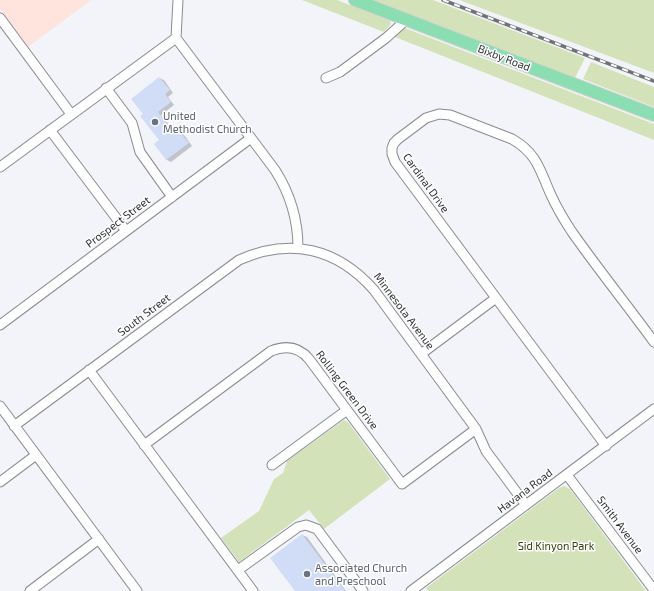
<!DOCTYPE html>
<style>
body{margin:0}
canvas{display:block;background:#f2f4fa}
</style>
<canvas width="654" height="591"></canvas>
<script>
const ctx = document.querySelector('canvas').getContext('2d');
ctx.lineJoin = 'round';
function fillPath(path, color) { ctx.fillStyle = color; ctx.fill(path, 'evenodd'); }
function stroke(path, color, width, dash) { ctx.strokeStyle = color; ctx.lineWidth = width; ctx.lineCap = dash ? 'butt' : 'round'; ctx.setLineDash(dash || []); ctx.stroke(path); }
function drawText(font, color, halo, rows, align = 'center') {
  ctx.font = font + ' "Exo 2",sans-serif'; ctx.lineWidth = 3; ctx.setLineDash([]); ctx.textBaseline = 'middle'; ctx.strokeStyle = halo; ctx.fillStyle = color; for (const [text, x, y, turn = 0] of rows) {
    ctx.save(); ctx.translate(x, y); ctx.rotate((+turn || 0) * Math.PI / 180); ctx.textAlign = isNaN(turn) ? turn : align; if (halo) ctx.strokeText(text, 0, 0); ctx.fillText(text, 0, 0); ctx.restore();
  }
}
fillPath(new Path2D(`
 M0 0H91L28 47 0 9Z`), '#fee4dc');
fillPath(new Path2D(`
 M302 0H337L390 21 391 24 384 32Z
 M373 0H433L585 58 575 78Z
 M460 0H654V73L462 1Z
 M402 27 654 124V140L395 37Z
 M591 62 654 87V107L583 79Z
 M344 420 348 422 390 479 324 529 309 510 239 562 221 538 259 511 274 479 283 473 287 461Z
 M564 486 570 489 646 591H428L426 588 559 488Z`), '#d4e2ba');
fillPath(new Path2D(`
 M159 78 164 80 173 93 168 97 174 105 161 115 175 132 177 130 182 132 192 146 171 162 167 160 155 144 160 140 144 114Z
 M302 535 307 537 346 591H296Z`), '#0003');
fillPath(new Path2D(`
 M159 77 170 90 165 94 171 102 158 112 173 132 177 129 189 143 166 160 154 144 159 140 140 116 143 114 131 99Z
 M302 534 345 591H295L270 558Z`), '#d1dcf7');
const minor = new Path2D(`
 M0 18 71 114
 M176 38 275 170C291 195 298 219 298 248
 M176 38 178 0
 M326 78 340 72 386 38 406 20
 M106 88 132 123 140 152 172 197
 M50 130 126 231
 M0 167 176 38
 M0 325 251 138
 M421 354 496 298
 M89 370 253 591
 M0 406 137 591
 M14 426 239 260C290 237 337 248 374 290L476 429 486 451 526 505
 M144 445 271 351C286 345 299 347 309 359L402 484 476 429
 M606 446 395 162 392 154V148L394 143 398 139 426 118 439 114 450 115 512 139C538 154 540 171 551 195 557 208 564 220 572 232 598 269 627 305 654 342
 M272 465 347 410
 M567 475 654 590
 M0 482 36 455
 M238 570 298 527 306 525 317 529 363 591
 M30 591 99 539
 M411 591 654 409`);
const major = new Path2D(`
 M355 0 654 115`);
stroke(minor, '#898b90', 11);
stroke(major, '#d1d1d2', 14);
stroke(minor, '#fff', 9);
stroke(major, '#8bdeb2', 12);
const rail = new Path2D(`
 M443 0 654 81`);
stroke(rail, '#717276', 3.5);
stroke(rail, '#fff', 2, [6]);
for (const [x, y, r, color] of [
 [155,122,4,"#6b7280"],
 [307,574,4,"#6b7280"]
]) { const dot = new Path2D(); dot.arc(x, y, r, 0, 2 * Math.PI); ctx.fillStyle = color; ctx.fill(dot); stroke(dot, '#fff', 1.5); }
drawText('11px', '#2e2f31', '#fff', [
 ["Bixby Road",504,58,21],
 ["Cardinal Drive",426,183,54],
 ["Prospect Street",118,222,-37],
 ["Minnesota Avenue",404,311,53],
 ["South Street",144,315,-37],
 ["Rolling Green Drive",347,390,53],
 ["Havana Road",525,491,-37],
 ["Smith Avenue",620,525,53]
]);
drawText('11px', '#5b616d', '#fff', [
 ["United",163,116],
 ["Methodist Church",163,129],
 ["Associated Church",315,568],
 ["and Preschool",315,581]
], 'left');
drawText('11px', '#303e0a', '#fff', [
 ["Sid Kinyon Park",556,546]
]);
</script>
